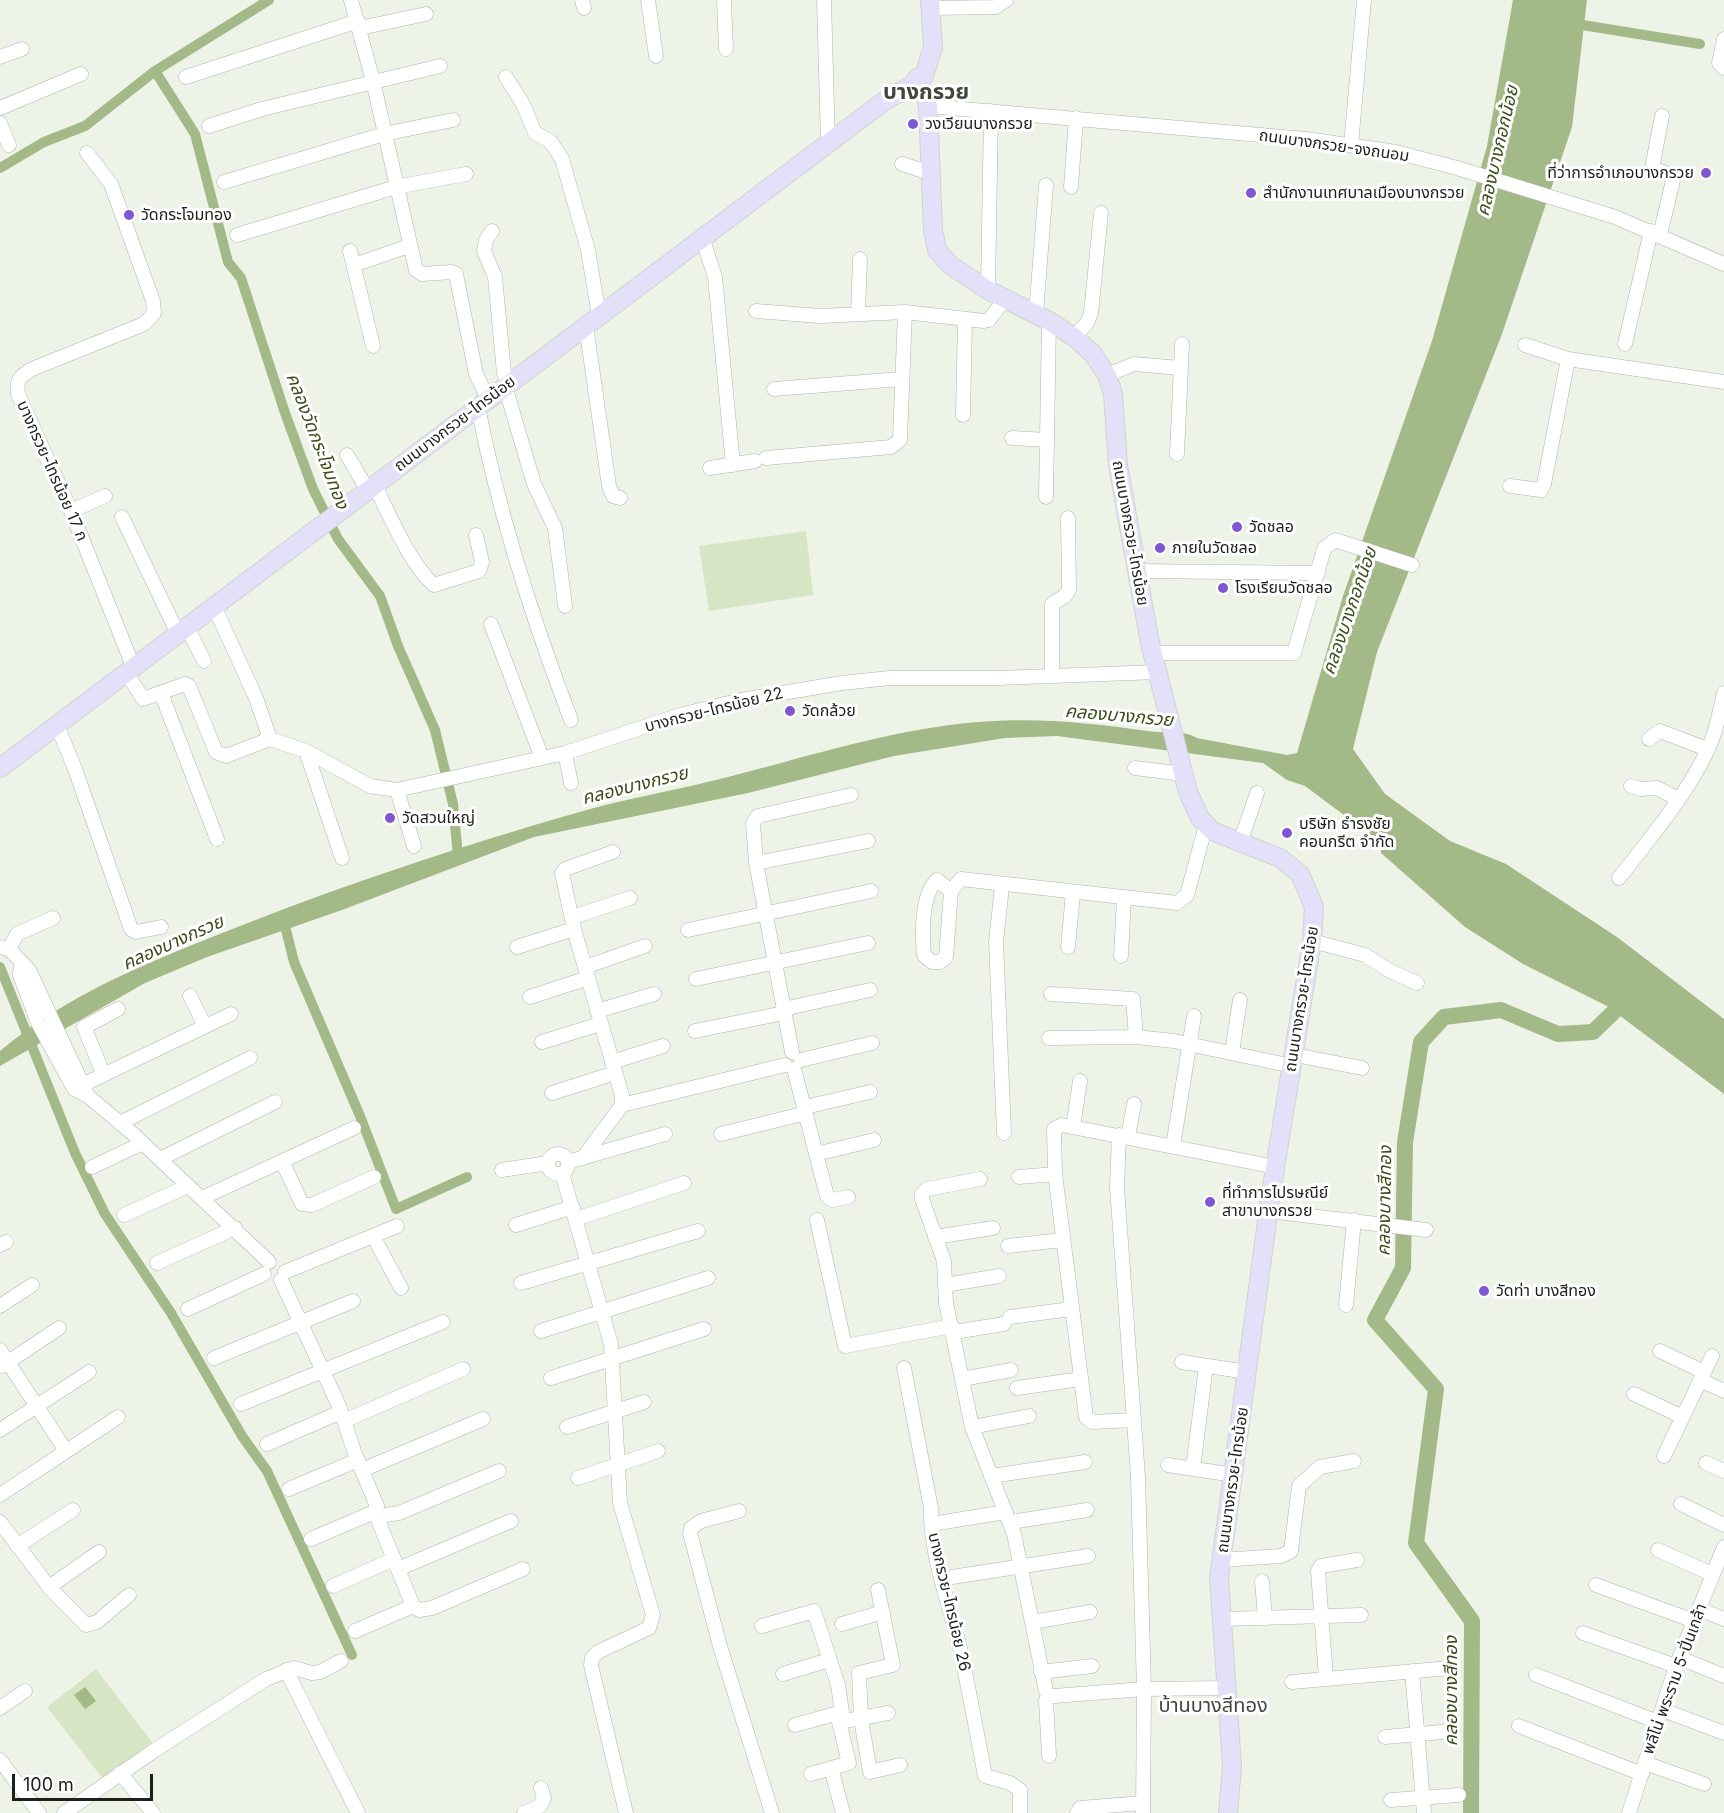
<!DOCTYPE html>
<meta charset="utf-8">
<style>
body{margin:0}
#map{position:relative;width:1724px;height:1813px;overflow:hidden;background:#eef3e8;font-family:Inter,sans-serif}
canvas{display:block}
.scale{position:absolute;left:12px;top:1774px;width:141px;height:27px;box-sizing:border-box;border:3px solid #1d1f1b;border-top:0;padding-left:8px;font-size:18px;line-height:21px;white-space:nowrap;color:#1d1f1b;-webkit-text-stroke:4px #fff;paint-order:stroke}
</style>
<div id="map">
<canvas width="1724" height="1813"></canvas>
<div class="scale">100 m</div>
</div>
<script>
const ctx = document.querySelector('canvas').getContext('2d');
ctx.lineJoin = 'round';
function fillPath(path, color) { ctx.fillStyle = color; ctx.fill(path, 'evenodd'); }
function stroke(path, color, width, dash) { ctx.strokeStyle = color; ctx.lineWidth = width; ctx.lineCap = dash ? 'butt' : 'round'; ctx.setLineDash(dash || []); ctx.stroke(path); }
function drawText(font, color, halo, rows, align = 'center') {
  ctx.font = font + ' Inter,"Noto Sans Thai",sans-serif'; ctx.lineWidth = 6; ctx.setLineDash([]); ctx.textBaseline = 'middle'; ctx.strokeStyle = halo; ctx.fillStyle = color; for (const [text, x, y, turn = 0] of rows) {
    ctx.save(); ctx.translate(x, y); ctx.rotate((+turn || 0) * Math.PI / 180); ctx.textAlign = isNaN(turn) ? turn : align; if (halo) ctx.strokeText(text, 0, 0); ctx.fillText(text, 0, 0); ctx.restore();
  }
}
fillPath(new Path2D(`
 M806 531 813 595 709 611 699 546Z
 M96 1669 152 1742 103 1779 47 1707Z`), '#d6e6c4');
fillPath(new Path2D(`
 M1513 0H1587L1572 127 1502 334 1377 652 1353 749 1385 794 1450 841 1506 864 1617 937 1724 1019V1094L1607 1006 1523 964 1465 927 1381 853 1380 842 1305 786 1287 780 1263 763 1057 736 1005 738 894 756 748 793 534 837 342 910 207 957 145 983 0 1066V1051C70 992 156 959 240 926 352 882 467 844 583 811 629 798 677 790 724 778 807 757 892 729 978 722 1035 717 1092 723 1148 731 1165 734 1182 729 1197 738L1287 755 1297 753 1343 596 1432 341 1487 146Z
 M85 1687 96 1701 85 1709 74 1695Z`), '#a3b987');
stroke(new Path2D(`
 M1570 23 1700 44
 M155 71 195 134 228 262 241 278 285 413 313 489 338 539 380 596 398 646 435 730 453 804 458 856
 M0 168 44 142 85 126 155 71 269 0
 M283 918 294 962 360 1116 396 1209 467 1177
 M0 967 75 1153 105 1214 171 1313 242 1436 267 1471 352 1655`), '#a3b987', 10);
stroke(new Path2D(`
 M1471 1813 1472 1621 1416 1543 1436 1389 1375 1320 1403 1268 1405 1142 1421 1042 1444 1017 1501 1010 1558 1034 1593 1032 1630 996`), '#a3b987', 16);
const minor = new Path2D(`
 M351 0 373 81 416 270 422 274 452 272 456 274 476 374 488 399
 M582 0 584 8
 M648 0 656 56
 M724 0 726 49
 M824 0 828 143
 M931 8 996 7 1006 0
 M360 28 426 14
 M1724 39 1719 63 1724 68
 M0 57 22 49
 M186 77 358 21
 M506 77 523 104 535 133 550 141 562 159 588 250 599 316
 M928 106 1306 139 1396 152 1457 168 1615 217 1724 264
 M0 108 81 74
 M0 123 9 145
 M209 126 262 109 440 66
 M1351 145 1364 0
 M87 153 111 184 153 301 154 313 144 324 32 369C20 376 16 380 18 394L71 511 133 666
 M902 164 930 173
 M224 182 384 134 453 120
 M1071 187 1076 118
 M492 231 486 240 484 251 495 277 504 373 508 384
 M237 235 396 187 466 174
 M1660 235 1674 176 1652 168 1662 116
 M702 237 715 277 733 465
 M350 251 373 346
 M354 265 409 246
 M988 290 991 111
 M756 311 820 316 905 312 984 321 989 320 1005 299
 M858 312 860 259
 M1036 314 1046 185
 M586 326 609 486 613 496 620 498
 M1074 337 1087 323 1091 313 1101 213
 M1625 344 1651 231
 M1525 345 1568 359 1724 382
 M1107 375 1134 364 1180 368
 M505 386 534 484 555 528 565 606
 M774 389 901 379
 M478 407C499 515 532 618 571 720
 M963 415 965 319
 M1012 438 1047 440
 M1177 454 1182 344
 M347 455 367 489
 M766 458 891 447 900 440 905 312
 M710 468 755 461
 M374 484C389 514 410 564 434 585L479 571 482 562 476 535
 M1510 486 1541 490 1544 484 1568 359
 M1046 497 1049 321
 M71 511 105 496
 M122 517 178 634
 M1137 571 1318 573
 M214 606 256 698 270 739
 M491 624 542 758
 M187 627 204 661
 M1153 653H1294L1324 549 1335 540 1412 565
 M126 672 143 699 185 684 189 686 216 752 226 756 270 739 306 751 370 786 397 790 565 753 680 715 741 700 842 683 890 678H998L1158 672
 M1052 675V604L1065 596 1069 590 1068 518
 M161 693 217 839
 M57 725 75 769 131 929 136 932 161 927
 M1649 739 1660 731 1707 749
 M306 751 342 858
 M565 753 571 783
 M1135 768 1183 774
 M1631 786 1640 789 1657 788 1678 799
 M397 790 414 846
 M1240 843 1257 793
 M756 863 868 841
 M1619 878C1651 837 1697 783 1714 734 1718 721 1721 706 1724 693
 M961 879 951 891 946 957 940 962H932L924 955C922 934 921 895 937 880L951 891 961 879 1177 903 1187 895 1206 825
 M1002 886 996 942 1004 1133
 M573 917 630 898
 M688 930 871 891
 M1312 941 1365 955 1390 971 1417 983
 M0 947 9 949 29 970 88 1096
 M517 947 574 929
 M1068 947 1073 893
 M9 949 17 934 53 918
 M1121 956 1124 898
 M21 963 20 975 38 1023 74 1089 88 1096 132 1133 269 1262
 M585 967 645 946
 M696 979 868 943
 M1051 994 1133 999 1136 1037
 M190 996 205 1026
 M530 997 588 978
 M783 1009 870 990
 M597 1011 654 994
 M695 1031 784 1013
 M1049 1038 1136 1037 1174 1041 1292 1066
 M542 1042 600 1024
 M792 1052 756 863 753 823 758 816 851 795
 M1232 1052 1240 1000
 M1295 1055 1362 1068
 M801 1060 872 1043
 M612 1062 663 1046
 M794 1069 827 1196 832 1200 848 1197
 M103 1073 84 1027 118 1009
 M76 1088 231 1014
 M552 1093 615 1073
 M622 1105 785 1065
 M805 1107 870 1092
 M120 1123 250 1058
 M1073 1127 1080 1081
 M721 1134 806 1113
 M1119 1135 1117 1187 1138 1477 1144 1689 1143 1813
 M1128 1137 1134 1104
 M1173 1146 1194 1016
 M816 1154 874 1140
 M548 1164a10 10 0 1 1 20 0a10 10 0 1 1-20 0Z
 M583 1158 622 1105V1096L574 929 562 873 565 869 613 852
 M160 1159 275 1102
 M282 1161 302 1204 312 1205 374 1177
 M568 1162 665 1134
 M92 1167 143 1143
 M502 1170 548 1163
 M562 1173 611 1344 620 1503 653 1615 649 1628 598 1652 592 1658 591 1665 626 1813
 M1019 1177 1055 1174
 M980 1179 927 1189 922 1194V1199L944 1261 946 1303 972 1427 1014 1534 1046 1691
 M202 1198 354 1128
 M1269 1211 1426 1230
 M124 1215 188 1186
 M576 1219 684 1183
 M817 1220 845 1346 952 1326
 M516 1225 573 1207
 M373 1236 401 1288
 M935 1237 993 1228
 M0 1245 6 1242
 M1008 1246 1062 1240
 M157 1263 235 1228
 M285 1272 397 1226
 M281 1280 339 1406 355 1454 377 1506
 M521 1283 698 1231
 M945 1285 999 1276
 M1346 1305 1354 1220
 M0 1306 32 1285
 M188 1309 264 1274
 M1010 1317 1071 1309
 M541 1331 708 1278
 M954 1332 1004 1324
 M0 1350 66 1451
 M1660 1351 1704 1372
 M214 1358 353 1301
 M1182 1362 1247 1372
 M2 1366 59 1328
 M904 1368 931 1508C930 1555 949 1603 960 1648 969 1691 977 1733 985 1776L1010 1783 1020 1790V1813
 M551 1378 704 1329
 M962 1379 1011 1370
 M1700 1380 1724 1391
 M1017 1388 1081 1379
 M1634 1394 1683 1417
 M241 1404 443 1322
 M1134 1420 1092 1422 1086 1417 1055 1174 1054 1129 1062 1125 1276 1167
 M344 1421 463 1369
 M567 1427 644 1402
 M972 1427 1029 1416
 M0 1430 89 1372
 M267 1444 341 1412
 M1664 1456 1712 1356
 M1706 1463 1724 1471
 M1168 1465 1234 1475
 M1193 1468 1206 1366
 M362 1470 483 1419
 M991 1476 1085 1462
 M578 1478 658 1451
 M289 1489 358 1460
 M0 1495 118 1417
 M1681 1504 1724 1525
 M739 1511 701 1521 691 1528 690 1533 720 1646 772 1813
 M386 1515 399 1513 499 1471
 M378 1520 413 1606 419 1610 432 1608 523 1569
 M0 1522 49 1587 86 1625 97 1622 129 1595
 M1011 1522 1087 1510
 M938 1523 1005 1512
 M311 1539 372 1513
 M17 1546 73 1510
 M1658 1550 1712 1574
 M1221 1560 1281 1556 1291 1551 1299 1486 1320 1467 1354 1461
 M398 1569 511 1521
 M952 1577 1088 1556
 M1262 1581 1265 1618
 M1596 1585 1694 1621
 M333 1586 394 1559
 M49 1587 99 1552
 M878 1590 893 1665 859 1673 861 1719 870 1772 900 1765
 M1699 1609 1724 1619
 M1223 1619 1361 1615
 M1033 1622 1090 1612
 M842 1624 883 1612
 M762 1626 814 1611 838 1685 842 1712 839 1722 849 1763 811 1774
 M355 1631 413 1606
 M1583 1633 1676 1666
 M1680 1658 1724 1676
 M286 1670 358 1813
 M1412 1671 1424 1813
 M1041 1672 1092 1666
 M783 1674 829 1660
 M1536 1675 1658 1722
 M1326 1678 1318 1571 1321 1566 1357 1560
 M1292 1682 1450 1668
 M1054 1696 1144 1689 1227 1688
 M1046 1700 1049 1756
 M0 1708 25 1691
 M1663 1710 1724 1733
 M839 1722 888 1713
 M795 1725 842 1712
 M1519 1726 1642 1774
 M1385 1737 1453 1731
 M0 1760 39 1813
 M1645 1763 1704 1784
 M831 1768 843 1813
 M120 1773 153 1813
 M1391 1800 1459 1795
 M64 1813 155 1750 266 1679 294 1668 312 1673 320 1672 341 1661
 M524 1813 540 1806 544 1798 541 1788
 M1077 1813 1080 1808 1143 1803
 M1629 1813 1676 1666 1724 1547`);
const major = new Path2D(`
 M924 76 933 47 930 0
 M924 92 928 106 933 230 937 250 950 265 988 290 1049 321 1074 337 1093 354 1107 375 1113 394 1118 465 1150 643 1188 792 1200 818 1212 831 1280 858 1300 874 1314 907 1312 941 1270 1199 1219 1578 1232 1766 1228 1813
 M0 768 883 102 913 84 918 77 924 76`);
stroke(minor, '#b0b5aa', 15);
stroke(major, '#d2d2d1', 20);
stroke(minor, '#fff', 14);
stroke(major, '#e5e0fa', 18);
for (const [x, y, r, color] of [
 [913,124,6,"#7d56d0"],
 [1706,173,6,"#7d56d0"],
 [1251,193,6,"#7d56d0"],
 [129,215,6,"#7d56d0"],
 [1237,527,6,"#7d56d0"],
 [1160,548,6,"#7d56d0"],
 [1223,588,6,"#7d56d0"],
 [790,711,6,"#7d56d0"],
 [390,818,6,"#7d56d0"],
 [1287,833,6,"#7d56d0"],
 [1210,1202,6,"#7d56d0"],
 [1484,1291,6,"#7d56d0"]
]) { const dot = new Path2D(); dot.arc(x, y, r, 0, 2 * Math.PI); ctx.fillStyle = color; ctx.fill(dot); stroke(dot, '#fff', 2); }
drawText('16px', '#1d1f1b', '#fff', [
 ["วงเวียนบางกรวย",925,124],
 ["ที่ว่าการอำเภอบางกรวย",1694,173,"right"],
 ["สำนักงานเทศบาลเมืองบางกรวย",1263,193],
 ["วัดกระโจมทอง",141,215],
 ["วัดชลอ",1249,527],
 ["ภายในวัดชลอ",1172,548],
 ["โรงเรียนวัดชลอ",1235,588],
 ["วัดกล้วย",802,711],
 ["วัดสวนใหญ่",402,818],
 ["บริษัท ธำรงชัย",1299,824],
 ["คอนกรีต จำกัด",1299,842],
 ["ที่ทำการไปรษณีย์",1222,1193],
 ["สาขาบางกรวย",1222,1211],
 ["วัดท่า บางสีทอง",1496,1291]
], 'left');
drawText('16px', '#1d1f1b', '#fff', [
 ["ถนนบางกรวย-จงถนอม",1334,146,8],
 ["ถนนบางกรวย-ไทรน้อย",455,424,-37],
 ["บางกรวย-ไทรน้อย 17 ก",52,471,66],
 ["ถนนบางกรวย-ไทรน้อย",1130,533,80],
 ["บางกรวย-ไทรน้อย 22",714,710,-14],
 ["ถนนบางกรวย-ไทรน้อย",1302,999,-81],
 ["ถนนบางกรวย-ไทรน้อย",1233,1480,-82],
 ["บางกรวย-ไทรน้อย 26",949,1602,77],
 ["พลีโน่ พระราม 5-ปิ่นเกล้า",1675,1679,-70]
]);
drawText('italic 18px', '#374c16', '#fff', [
 ["คลองบางกอกน้อย",1498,151,-77],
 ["คลองวัดกระโจมทอง",317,441,69],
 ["คลองบางกอกน้อย",1350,611,-71],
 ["คลองบางกรวย",1119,716,5],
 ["คลองบางกรวย",635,786,-14],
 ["คลองบางกรวย",173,943,-24],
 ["คลองบางสีทอง",1385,1201,-89],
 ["คลองบางสีทอง",1452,1691,-90]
]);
drawText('20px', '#42463d', '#fff', [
 ["บ้านบางสีทอง",1213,1706]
]);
drawText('bold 22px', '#42463d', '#fff', [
 ["บางกรวย",926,92]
]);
</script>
